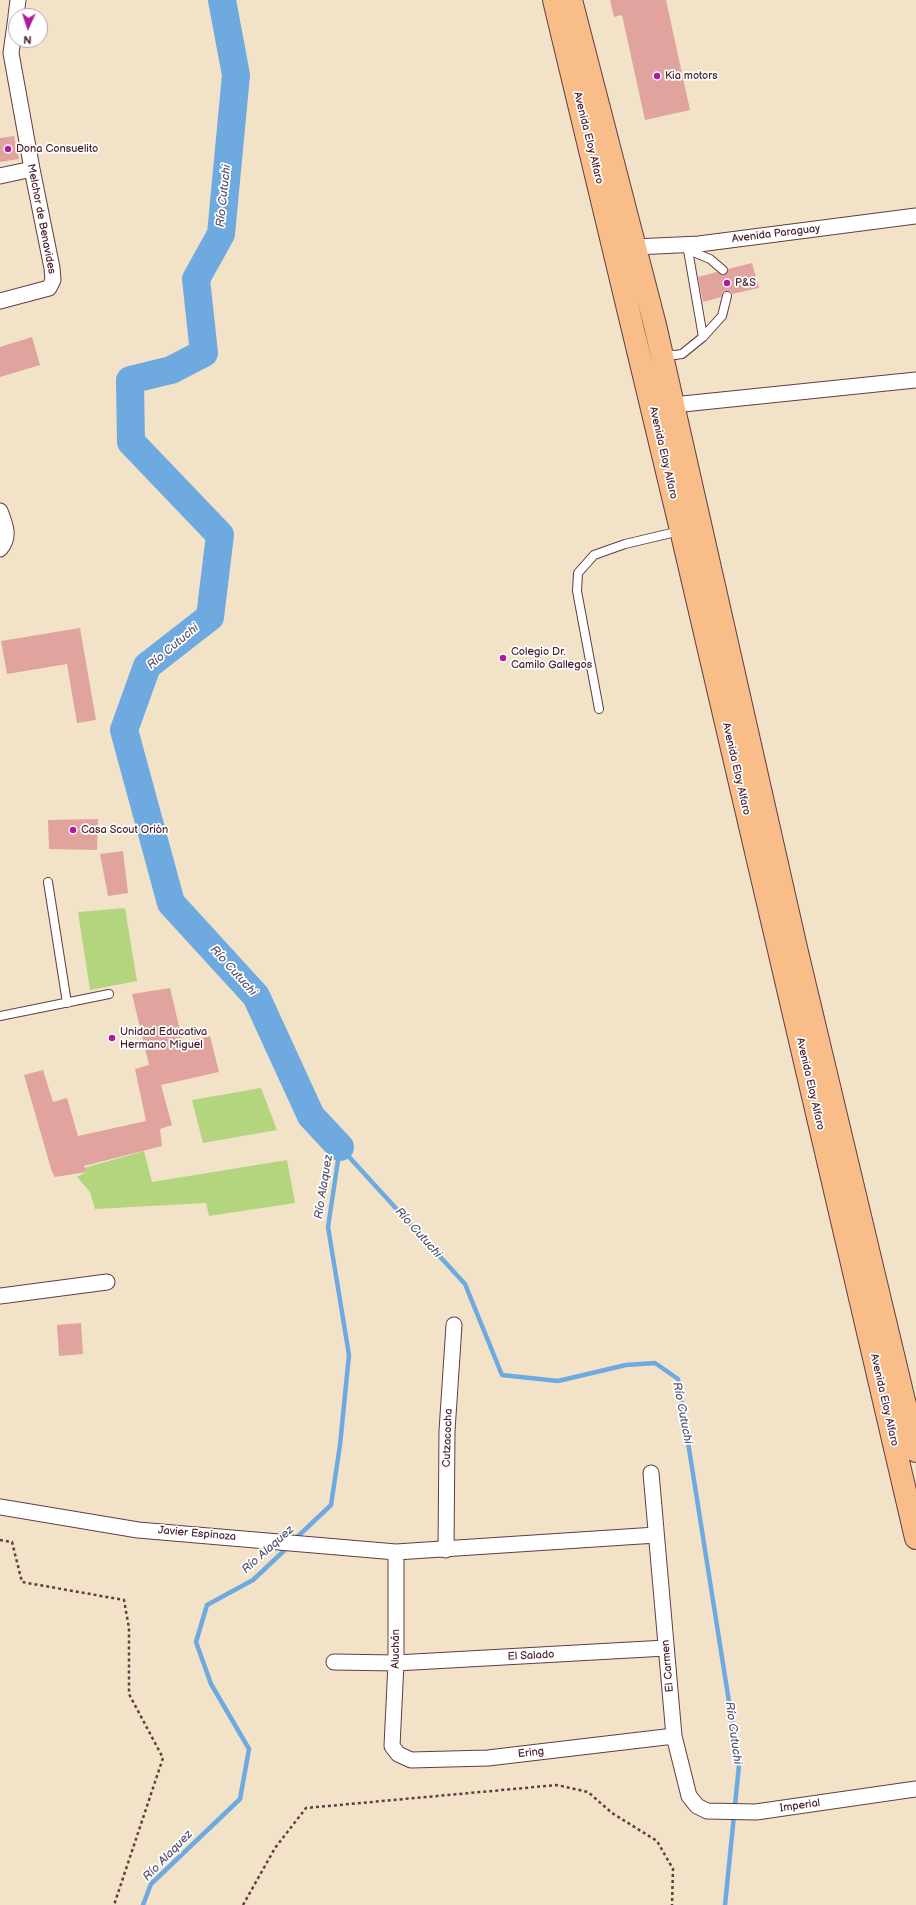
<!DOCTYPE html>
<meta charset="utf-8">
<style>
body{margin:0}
#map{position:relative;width:916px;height:1905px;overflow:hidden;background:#f2e3c8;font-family:"Balsamiq Sans",sans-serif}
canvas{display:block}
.north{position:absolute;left:8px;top:8px;width:40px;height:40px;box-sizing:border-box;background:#fff;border:1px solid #b7a5aa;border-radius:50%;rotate:183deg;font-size:11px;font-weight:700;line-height:16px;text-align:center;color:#4a1f2b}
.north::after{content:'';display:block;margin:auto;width:14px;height:18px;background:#b5179e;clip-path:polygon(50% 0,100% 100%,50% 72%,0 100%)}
</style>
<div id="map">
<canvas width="916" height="1905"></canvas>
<div class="north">N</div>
</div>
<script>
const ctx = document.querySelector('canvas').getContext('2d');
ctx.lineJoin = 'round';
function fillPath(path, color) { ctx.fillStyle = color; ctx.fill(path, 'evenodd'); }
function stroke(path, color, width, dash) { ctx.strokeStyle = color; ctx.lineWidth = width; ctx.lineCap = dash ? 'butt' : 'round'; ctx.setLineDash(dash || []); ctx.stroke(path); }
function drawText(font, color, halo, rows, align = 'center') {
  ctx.font = font + ' "Balsamiq Sans",sans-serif'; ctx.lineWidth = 3.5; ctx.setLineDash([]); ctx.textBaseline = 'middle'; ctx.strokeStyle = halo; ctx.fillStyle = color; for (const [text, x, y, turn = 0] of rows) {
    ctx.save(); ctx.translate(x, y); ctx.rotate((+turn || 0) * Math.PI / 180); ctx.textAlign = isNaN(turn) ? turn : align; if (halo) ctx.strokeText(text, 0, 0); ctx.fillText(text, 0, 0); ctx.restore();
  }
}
fillPath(new Path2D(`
 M125 908 137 981 90 990 78 912Z
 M261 1088 277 1130 203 1143 192 1100Z
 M144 1151 152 1182 287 1160 295 1203 209 1216 206 1203 95 1209 90 1192 77 1177 86 1172 84 1168Z`), '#b2d57e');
stroke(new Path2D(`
 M340 1147 465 1284 502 1375 558 1381 626 1365 655 1363 678 1379 739 1765 725 1905
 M294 1540 331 1505 340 1445 349 1355 328 1227 340 1147
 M143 1905 151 1884 240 1799 249 1749 211 1684 196 1642 207 1605 253 1580 288 1547`), '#6eaadf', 4.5);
stroke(new Path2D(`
 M222 0 236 75 221 234 196 279 204 353 171 370 130 380 131 442 220 535 210 617 147 666 124 730 171 903 256 996 311 1116 340 1147`), '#6eaadf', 28);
fillPath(new Path2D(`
 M610 0H666L690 110 645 120 622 15 614 17Z
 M14 136 19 159 0 162V138Z
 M752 263 759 288 732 294 731 292 726 291 723 292 721 297 703 302 698 277 717 272 724 275 727 273 728 269Z
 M32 337 40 365 0 377V347Z
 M80 628 96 720 77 723 67 664 7 674 1 641Z
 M98 819 97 850 49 849 48 820Z
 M123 851 128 893 108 896 100 854Z
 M170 988 183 1043 210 1036 219 1072 161 1085 172 1125 160 1129 162 1146 84 1166 86 1172 55 1177 52 1172 24 1075 43 1070 53 1102 67 1098 78 1136 146 1121 135 1069 149 1065 132 994Z
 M81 1323 83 1354 59 1356 57 1325Z`), '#e0a39d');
const service = new Path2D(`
 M686 249 710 259 723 270
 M688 250 703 337
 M662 354 675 355 682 354 703 337 722 316 727 296
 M599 709 577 591 578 573 594 555 625 544 680 531
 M48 882 67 1003
 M0 1016 109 994`);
const minor = new Path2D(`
 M16 16 18 0
 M0 176 32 169
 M635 247 699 244 916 216
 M0 301 49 288 53 280 52 268 32 169 11 53 16 17
 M673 405 916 380
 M0 511C5 525 11 536 0 549
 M0 1296 107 1282
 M651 1473 674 1736 689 1796 697 1806 707 1811 756 1812 916 1789
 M0 1507 138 1530 396 1552 656 1535
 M446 1550 447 1431 454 1325
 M396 1552V1663L392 1746 398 1754 411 1760 488 1758 674 1736
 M334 1662 396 1663 666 1648`);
const primary = new Path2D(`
 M554 0 681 530 916 1538
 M571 0 655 325 796 948 916 1451`);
stroke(service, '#633c43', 10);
stroke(minor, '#633c43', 17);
stroke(primary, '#633c43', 24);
stroke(new Path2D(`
 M0 1540 12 1542 22 1582 124 1600 129 1628V1694L163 1758 114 1905
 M243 1905 275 1848 306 1808 557 1785 588 1792 612 1813 657 1841 673 1869 672 1905`), '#633c43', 2.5, [3, 3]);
stroke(service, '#fff', 8);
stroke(minor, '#fff', 15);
stroke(primary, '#f8bd89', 22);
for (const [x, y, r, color] of [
 [657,76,4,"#b5179e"],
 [8,149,4,"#b5179e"],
 [727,283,4,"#b5179e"],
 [503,658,4,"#b5179e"],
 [73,830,4,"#b5179e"],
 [112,1038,4,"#b5179e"]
]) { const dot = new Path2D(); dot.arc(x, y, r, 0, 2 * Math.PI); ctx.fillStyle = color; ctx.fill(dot); stroke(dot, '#fff', 1.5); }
drawText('11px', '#4a1f2b', '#fff', [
 ["Kia motors",665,76],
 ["Dona Consuelito",16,149],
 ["P&S",735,283],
 ["Colegio Dr.",511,652],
 ["Camilo Gallegos",511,665],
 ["Casa Scout Orión",81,830],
 ["Unidad Educativa",120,1032],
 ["Hermano Miguel",120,1045]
], 'left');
drawText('11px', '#4a1f2b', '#fff', [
 ["Avenida Eloy Alfaro",588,138,76],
 ["Melchor de Benavides",41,219,79],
 ["Avenida Paraguay",776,234,-7],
 ["Avenida Eloy Alfaro",663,453,77],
 ["Avenida Eloy Alfaro",736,769,77],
 ["Avenida Eloy Alfaro",810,1084,77],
 ["Avenida Eloy Alfaro",884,1400,77],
 ["Cutzacocha",448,1438,-88],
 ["Javier Espinoza",197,1534,5],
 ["Aluchán",396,1649,-90],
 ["El Salado",531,1656,-3],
 ["El Carmen",668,1666,-95],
 ["Ering",531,1753,-7],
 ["Imperial",800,1806,-8]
]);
drawText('italic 12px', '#585773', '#fff', [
 ["Río Cutuchi",224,196,-84],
 ["Río Cutuchi",173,647,-40],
 ["Río Cutuchi",233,971,48],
 ["Río Alaquez",324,1187,-81],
 ["Río Cutuchi",418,1233,48],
 ["Río Cutuchi",682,1413,79],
 ["Río Alaquez",268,1550,-42],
 ["Río Cutuchi",733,1733,82],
 ["Río Alaquez",168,1856,-46]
]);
</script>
